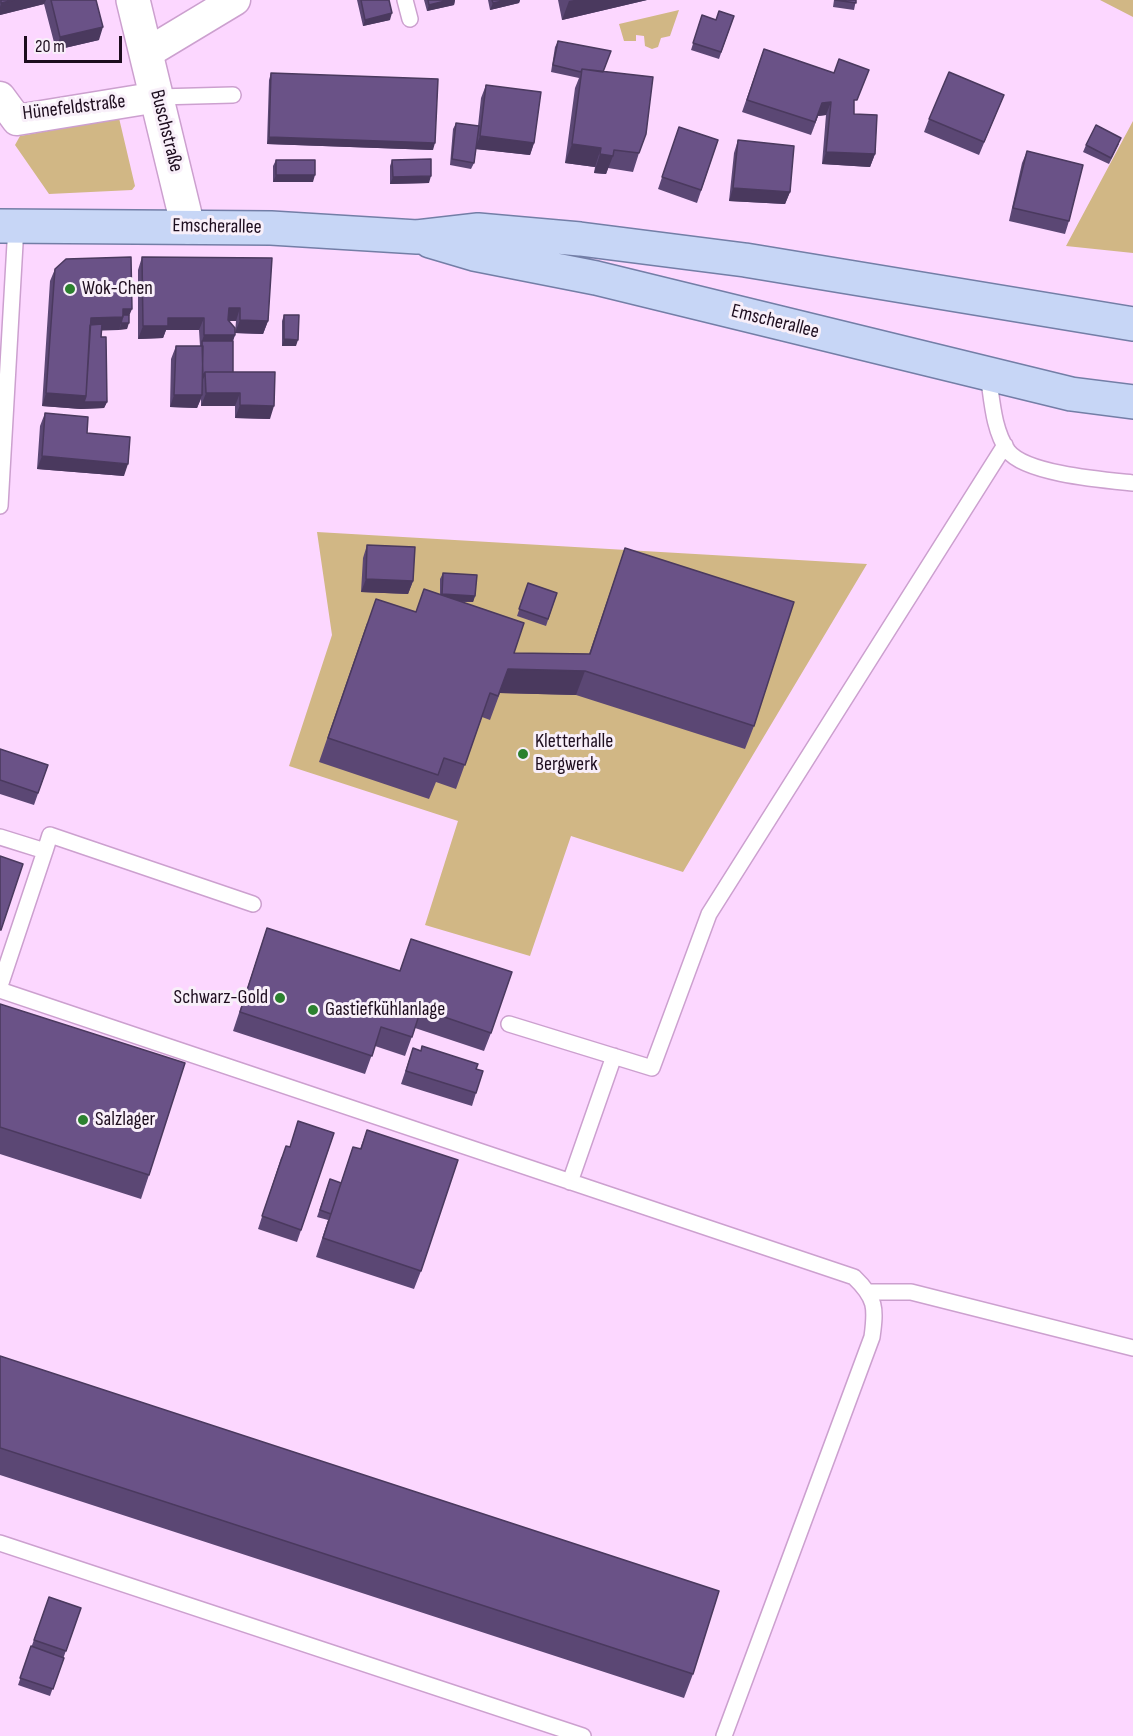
<!DOCTYPE html>
<meta charset="utf-8">
<style>
body{margin:0}
#map{position:relative;width:1133px;height:1736px;overflow:hidden;background:#fcd7ff;font-family:"Sofia Sans Condensed",sans-serif}
canvas{display:block}
.scale{position:absolute;left:24px;top:36px;width:98px;height:27px;box-sizing:border-box;border:3px solid #1d0d1e;border-top:0;padding-left:8px;font-size:18px;line-height:21px;white-space:nowrap;color:#1d0d1e;-webkit-text-stroke:4px #f8eff9;paint-order:stroke}
</style>
<div id="map">
<canvas width="1133" height="1736"></canvas>
<div class="scale">20 m</div>
</div>
<script>
const ctx = document.querySelector('canvas').getContext('2d');
ctx.lineJoin = 'round';
function fillPath(path, color) { ctx.fillStyle = color; ctx.fill(path, 'evenodd'); }
function stroke(path, color, width, dash) { ctx.strokeStyle = color; ctx.lineWidth = width; ctx.lineCap = dash ? 'butt' : 'round'; ctx.setLineDash(dash || []); ctx.stroke(path); }
function drawText(font, color, halo, rows, align = 'center') {
  ctx.font = font + ' "Sofia Sans Condensed",sans-serif'; ctx.lineWidth = 6; ctx.setLineDash([]); ctx.textBaseline = 'middle'; ctx.strokeStyle = halo; ctx.fillStyle = color; for (const [text, x, y, turn = 0] of rows) {
    ctx.save(); ctx.translate(x, y); ctx.rotate((+turn || 0) * Math.PI / 180); ctx.textAlign = isNaN(turn) ? turn : align; if (halo) ctx.strokeText(text, 0, 0); ctx.fillText(text, 0, 0); ctx.restore();
  }
}
fillPath(new Path2D(`
 M1100 0H1133V17Z
 M679 10 670 36 661 38 658 47 652 49 645 46 644 36 636 35V41H624L619 24Z
 M119 118 135 186 132 190 49 194 15 145 20 136Z
 M1133 121V253L1066 246Z
 M317 532 867 564 683 872 571 836 530 956 425 925 458 821 289 766 332 635Z`), '#d1b785');
const lane = new Path2D(`
 M405 0 410 19
 M158 97 233 95
 M988 374C992 399 993 430 1008 451 1026 474 1104 480 1133 483
 M0 506 16 226
 M0 837 45 851 0 986
 M45 851 50 835 253 904
 M0 990 854 1277C876 1298 876 1308 872 1337L724 1736
 M509 1024 652 1068 709 914 1005 445
 M570 1182 614 1056
 M870 1292H911L1133 1348
 M0 1543 583 1736`);
const street = new Path2D(`
 M147 53 235 0
 M0 97 17 120 158 97`);
const secondary = new Path2D(`
 M133 0 188 227`);
const primary = new Path2D(`
 M0 226 271 228 417 237 478 230 580 239 745 260 1133 324
 M430 241 474 254 596 278 1071 394 1133 402`);
stroke(lane, '#cca0cf', 18);
stroke(street, '#cca0cf', 33);
stroke(secondary, '#cca0cf', 36);
stroke(primary, '#737ea6', 36);
stroke(lane, '#fff', 15);
stroke(street, '#fff', 30);
stroke(secondary, '#fff', 33);
stroke(primary, '#c7d6f6', 33);
fillPath(new Path2D(`
 M0 0H96L99 40 56 50 44 4 0 15Z
 M357 0H389L390 20 363 26Z
 M424 0H455L454 5 427 11Z
 M488 0H520L519 3 490 10Z
 M558 0H647L562 20Z
 M834 0H856L854 10 833 7Z
 M719 11 734 16 719 59 691 50 702 15 716 20Z
 M558 41 603 72 639 153 633 172 608 168 606 174 594 173 595 167 565 163 575 88 579 78 551 72 555 47Z
 M764 49 854 109V114L875 154 870 167 822 164 826 115 818 116 811 135 742 112Z
 M271 73 433 150 267 144 269 80Z
 M486 85 534 143 530 155 476 149 474 163 471 169 450 165 453 129 456 123 478 126 481 98Z
 M1004 95 979 155 924 132 929 119Z
 M679 127 718 140 697 203 658 189Z
 M738 140 790 192 785 204 729 201 734 153Z
 M1119 144 1109 164 1083 152 1086 145Z
 M1027 151 1069 221 1065 234 1009 221 1022 163Z
 M276 160 313 182H273V166Z
 M392 160 429 183 390 184V166Z
 M142 257 268 321 263 334 235 333 236 321H229L235 335 233 341V372L270 419 235 418V406H201V399L197 408 170 407 171 359 176 346H200L199 330H166L163 338 138 339V270Z
 M55 269 129 315 127 329 102 330 101 337 107 402 104 408 81 409 42 406 50 281Z
 M284 315 296 346H282V321Z
 M45 413 87 433 124 476 37 469 40 426Z
 M367 545 413 581 408 594 361 592 363 558Z
 M625 548 754 726 745 749 576 695 500 693 490 720 482 717 456 789 436 782 429 799 319 762 367 623 416 612 440 594V579L443 573 475 596 473 602H461L514 653 589 654Z
 M528 583 557 593 546 626 517 616Z
 M0 749 48 765 34 805 0 794Z
 M267 928 400 971 411 939 491 1033 484 1051 415 1028 405 1056 375 1046 365 1074 233 1031Z
 M0 1004 149 1175 141 1199 0 1154Z
 M413 1048 477 1069 476 1093 472 1106 401 1084Z
 M367 1130 421 1271 414 1289 316 1257 330 1214 328 1220 317 1217 330 1179 341 1183 353 1147 360 1149Z
 M334 1133 297 1242 258 1229 281 1158 289 1147Z
 M0 1356 693 1674 684 1698 0 1475Z
 M49 1597 81 1608 50 1696 18 1685Z`), '#5b4774');
fillPath(new Path2D(`
 M14 0H46L44 4 0 15V7L1 3Z
 M449 0H455L454 5 427 11 429 5Z
 M507 0H520L519 3 490 10 493 3Z
 M574 0H647L562 20 569 1Z
 M392 13 390 20 363 26 365 20Z
 M103 27 99 40 56 50 60 37Z
 M831 102 826 115 818 116 811 135 822 103Z
 M480 136 534 143 530 155 475 149Z
 M269 137 435 143 433 150 267 144Z
 M572 144 601 148 595 167 565 163Z
 M826 152 875 154 870 167 822 164Z
 M600 154 613 156 606 174 594 173Z
 M276 175H315L313 182H273Z
 M431 176 429 183 390 184 393 177Z
 M733 188 790 192 785 204 729 201Z
 M229 308H240L236 321H224Z
 M123 309H132L127 321 122 322 119 330 88 331 91 318Z
 M168 318H204L199 330H166L163 338 138 339 143 326Z
 M240 320 268 321 263 334 235 333Z
 M121 323H129L127 329 119 330Z
 M204 335H235L230 348 202 341Z
 M284 339 298 340 296 346H282Z
 M46 393 86 396 107 402 104 408 81 409 42 406Z
 M206 393H240L235 406H201Z
 M174 395H202L197 408 170 407Z
 M240 405 274 406 270 419 235 418Z
 M42 456 128 464 124 476 37 469Z
 M366 579 413 581 408 594 361 592Z
 M442 594 475 596 473 602 439 600Z
 M508 669 585 671 576 695 499 693Z`), '#4a395e');
const building = new Path2D(`
 M1 0H14L1 3Z
 M51 0H96L103 27 60 37Z
 M361 0H389L392 13 365 20Z
 M428 0H449L429 5Z
 M492 0H507L493 3Z
 M835 0H856V3Z
 M719 11 734 16 721 52 693 43 702 15 716 20Z
 M558 41 611 51 603 72 582 69 581 72 553 65Z
 M764 49 834 73 839 59 869 70 857 100H854V114L877 115 875 154 826 152 831 102 822 103 815 122 747 100Z
 M582 69 653 77 646 134 639 153 614 150 613 156 600 154 601 148 572 144Z
 M949 72 1004 95 984 142 929 119Z
 M271 73 438 79 435 143 269 137Z
 M486 85 541 92 534 143 480 136Z
 M456 123 479 126 474 163 452 159Z
 M1096 125 1121 138 1111 158 1086 145Z
 M679 127 718 140 701 190 662 177Z
 M738 140 794 146 790 192 733 188Z
 M1027 151 1083 165 1069 221 1013 208Z
 M431 159V176L393 177 392 160Z
 M276 160H315V175H276Z
 M131 257 132 309H123V317L91 318 86 396 46 393 55 269 66 259Z
 M142 257 272 258 268 321 240 320V308H229L228 320 235 328V335H204V318H168V326H143Z
 M123 315H129V323H121Z
 M284 315H299L298 340 284 339Z
 M102 324 101 337H106L107 402H84L86 396 90 325Z
 M202 341H233V372H205L203 378Z
 M176 346H203L202 395H174Z
 M205 372H275L274 406 240 405V393H206Z
 M45 413 88 417 87 433 130 437 128 464 42 456Z
 M367 545 415 547 413 581 366 579Z
 M625 548 794 602 754 726 585 671 508 669 498 696 490 693 465 765 444 758 438 775 328 738 376 599 416 612 424 589 524 623 514 653 590 654Z
 M443 573 477 575 475 596 442 594Z
 M528 583 557 593 548 619 519 609Z
 M0 749 48 765 38 793 0 780Z
 M0 856 23 864 1 930H0Z
 M267 928 400 971 411 939 512 972 491 1033 421 1009 412 1037 381 1027 372 1056 240 1012Z
 M0 1004 185 1063 149 1175 0 1127Z
 M422 1046 478 1064 476 1069 483 1071 476 1093 406 1071 413 1048 421 1051Z
 M298 1121 334 1133 301 1230 262 1216 286 1146 290 1147Z
 M367 1130 458 1160 421 1271 323 1238 353 1147 361 1149Z
 M330 1179 341 1183 331 1214 320 1210Z
 M0 1356 719 1591 693 1674 0 1448Z
 M49 1597 81 1608 66 1651 34 1640Z
 M31 1646 64 1658 53 1689 20 1678Z`);
fillPath(building, '#6a5287');
stroke(building, '#4a395e', 1.5);
for (const [x, y, r, color] of [
 [70,289,6,"#2c812f"],
 [523,754,6,"#2c812f"],
 [280,998,6,"#2c812f"],
 [313,1010,6,"#2c812f"],
 [83,1120,6,"#2c812f"]
]) { const dot = new Path2D(); dot.arc(x, y, r, 0, 2 * Math.PI); ctx.fillStyle = color; ctx.fill(dot); stroke(dot, '#f8eff9', 2); }
drawText('20px', '#1d0d1e', '#f8eff9', [
 ["Hünefeldstraße",74,108,-7],
 ["Buschstraße",166,131,76],
 ["Emscherallee",217,227,1],
 ["Emscherallee",775,322,14]
]);
drawText('20px', '#1d0d1e', '#f8eff9', [
 ["Wok-Chen",82,289],
 ["Kletterhalle",535,742],
 ["Bergwerk",535,765],
 ["Schwarz-Gold",268,998,"right"],
 ["Gastiefkühlanlage",325,1010],
 ["Salzlager",95,1120]
], 'left');
</script>
